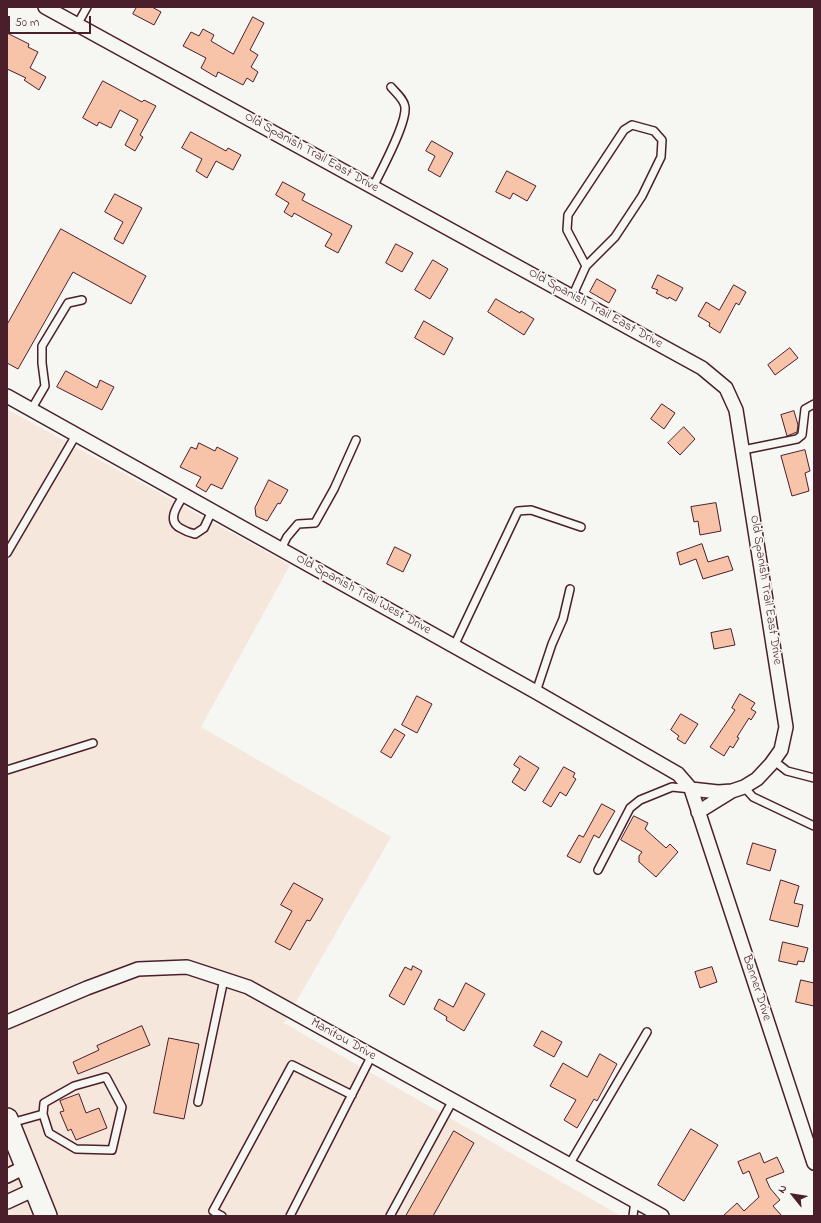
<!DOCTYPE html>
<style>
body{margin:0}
#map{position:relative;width:821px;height:1223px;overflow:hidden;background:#f6f6f2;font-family:"Indie Flower",sans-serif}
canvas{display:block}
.frame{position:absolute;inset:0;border:8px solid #4a1f2b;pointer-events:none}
.north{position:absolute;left:773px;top:1175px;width:40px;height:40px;-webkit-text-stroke:3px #f6f6f2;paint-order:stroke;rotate:300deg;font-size:11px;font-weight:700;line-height:16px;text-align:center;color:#4a1f2b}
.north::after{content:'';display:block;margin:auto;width:14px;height:18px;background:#4a1f2b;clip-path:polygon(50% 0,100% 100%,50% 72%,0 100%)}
.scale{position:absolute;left:8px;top:16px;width:83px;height:18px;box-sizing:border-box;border:2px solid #4a1f2b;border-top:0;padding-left:5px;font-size:12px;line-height:14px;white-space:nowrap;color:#4a1f2b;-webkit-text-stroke:3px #f6f6f2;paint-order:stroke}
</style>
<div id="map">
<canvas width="821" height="1223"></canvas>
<div class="frame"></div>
<div class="north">N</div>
<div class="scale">50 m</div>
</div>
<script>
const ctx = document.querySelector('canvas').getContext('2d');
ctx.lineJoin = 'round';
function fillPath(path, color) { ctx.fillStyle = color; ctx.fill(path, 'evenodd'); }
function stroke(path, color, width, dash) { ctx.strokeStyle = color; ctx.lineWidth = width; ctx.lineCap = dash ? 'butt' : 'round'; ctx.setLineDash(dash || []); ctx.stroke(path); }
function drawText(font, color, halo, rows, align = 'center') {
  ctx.font = font + ' "Indie Flower",sans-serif'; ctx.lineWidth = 3.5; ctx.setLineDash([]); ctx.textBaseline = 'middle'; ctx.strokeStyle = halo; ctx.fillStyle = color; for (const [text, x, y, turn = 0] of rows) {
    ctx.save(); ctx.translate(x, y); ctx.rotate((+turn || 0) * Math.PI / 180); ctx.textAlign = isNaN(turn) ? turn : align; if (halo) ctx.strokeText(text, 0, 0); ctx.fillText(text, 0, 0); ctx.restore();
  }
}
fillPath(new Path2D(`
 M7 409 290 565 201 727 391 837 284 1023 621 1216H7Z`), '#f6e7dc');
const building = new Path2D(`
 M137 7H152L161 12 154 25 133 14Z
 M253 17 264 23 250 50 258 55 251 67 258 72 253 82 247 78 243 85 218 72 216 77 201 68 206 58 183 46 191 32 199 36 203 29 214 35 211 41 233 54Z
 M7 33 29 44 28 47 38 52 30 68 46 77 39 90 24 80 26 78 7 69Z
 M103 81 142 102 144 100 156 106 140 135 143 137 135 151 125 145 138 120 120 110 111 128 99 122 97 126 83 118Z
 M191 132 226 151 228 148 241 155 233 170 216 161 207 178 196 171 202 159 182 148Z
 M432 141 453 153 440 177 428 170 435 156 426 151Z
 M507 171 536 186 527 201 513 193 510 199 496 192Z
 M283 182 305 194 302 200 352 226 338 253 325 246 332 234 294 213 292 217 284 212 289 203 276 195Z
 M115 194 142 208 123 244 114 239 123 222 105 212Z
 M61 229 146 276 131 304 73 272 18 369 7 363V325Z
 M396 244 413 253 402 272 386 263Z
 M433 260 448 269 430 299 415 290Z
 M658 275 683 288 676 301 669 297 668 299 656 293 658 290 652 288Z
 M597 279 616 290 609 303 590 292Z
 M734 285 746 292 739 305 736 303 720 333 709 326 710 323 698 316 706 302 719 310Z
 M496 299 520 313 521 311 534 319 524 335 488 312Z
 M424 321 453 338 444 355 415 338Z
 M790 348 798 358 775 375 768 365Z
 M66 371 97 388 100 380 114 387 102 410 57 387Z
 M662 404 675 413 664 429 651 419Z
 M794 411 798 425 797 432 787 436 781 415Z
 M684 427 695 439 680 455 668 443Z
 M199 443 215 451 217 447 238 458 222 489 211 484 206 492 196 486 201 477 180 467 191 447 196 449Z
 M805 450 810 471 805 473 809 491 792 496 781 456Z
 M269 480 288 490 280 504 278 503 267 521 256 516 255 508Z
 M716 503 721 531 700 535 698 521 694 522 691 507Z
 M702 544 708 562 728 556 733 570 703 579 696 559 680 565 677 553Z
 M395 547 411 555 403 572 387 564Z
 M731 629 735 645 714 649 711 633Z
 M740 694 755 703 751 709 756 712 751 720 749 718 737 737 739 738 733 748 730 746 724 756 710 747 735 710 732 708Z
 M417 696 432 704 417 733 402 725Z
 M681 714 698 724 685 744 677 739 679 736 671 730Z
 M395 729 405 735 391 758 381 752Z
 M520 756 539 768 525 791 512 782 520 769 514 765Z
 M564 767 575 773 573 777 576 779 566 796 560 792 551 807 543 802Z
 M602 804 615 811 599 838 594 835 580 863 567 856 579 835 583 837Z
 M634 816 648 823 645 829 666 848 670 844 678 852 656 877 639 862V856L642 852 621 840Z
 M753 843 776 850 770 871 747 864Z
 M781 880 799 886 794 903 803 905 798 927 770 920Z
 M294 883 323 899 310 921 307 920 290 950 275 942 292 911 281 905Z
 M783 942 808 948 804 962 798 961 797 965 779 961Z
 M413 966 422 971 404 1005 389 996 405 967 411 970Z
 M712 967 717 982 700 988 695 972Z
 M801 980 814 983V1006L796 1002Z
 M466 983 485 994 464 1031 446 1020 447 1017 434 1009 439 999 453 1007Z
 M142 1026 150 1045 78 1074 73 1062 99 1050 97 1046Z
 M542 1031 562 1042 554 1057 534 1046Z
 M169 1038 199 1044 184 1119 154 1113Z
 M600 1054 617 1064 597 1101 594 1099 577 1128 564 1120 576 1100 550 1086 563 1063 587 1077Z
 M79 1094 86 1113 99 1108 107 1128 76 1140 71 1129 68 1131 60 1112 64 1111 60 1101Z
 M691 1129 718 1145 684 1201 658 1185Z
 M454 1131 474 1143 433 1216H406Z
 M760 1153 764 1163 777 1157 784 1172 766 1179 770 1188 780 1200 773 1206 782 1216H723L737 1203 744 1211 759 1197 749 1171 743 1174 738 1162Z`);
fillPath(building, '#f7c3a9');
stroke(building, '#4a1f2b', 1);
const service = new Path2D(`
 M77 25 87 7
 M373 187C381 171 407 123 405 107 404 99 396 93 391 87
 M572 297 586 266 567 230 568 215 624 130 632 125 654 131 662 140 661 157 642 196 615 237 586 266
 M31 410 45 386 42 363V346L68 303 82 300
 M743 450 797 439 802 435 805 409 814 404
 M184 495C178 505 166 520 180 528 185 531 190 533 195 534L204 528 212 511
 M281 549 287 537 298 524 315 523 334 489 356 440
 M7 553 76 435
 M454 646 518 511 531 510 581 527
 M536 692 552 644 563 619 570 589
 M773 760 787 771 814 778
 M7 770 93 743
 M744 787 753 797 814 826
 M598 870 630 808 640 800 672 787 691 789
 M198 1102 224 979
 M11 1123 43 1114 49 1133 76 1149 112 1150 122 1107 106 1077 74 1086 44 1103 43 1114
 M569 1165 647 1032
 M222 1216 213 1211 292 1065 352 1095
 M290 1216 372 1055
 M390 1216 453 1100
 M633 1216 635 1201`);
const minor = new Path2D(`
 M45 7 702 368 726 388 736 410 786 727 781 750 771 764 757 779 744 787 732 791 698 812
 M7 396 536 692 678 774 691 789 814 1163
 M691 789 718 792 732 791
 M7 1022 87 988 138 969 187 967 248 987 662 1216
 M7 1176 25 1167
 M7 1202 35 1189`);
const primary = new Path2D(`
 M7 1119 46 1216`);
stroke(service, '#4a1f2b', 10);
stroke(minor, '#4a1f2b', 16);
stroke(primary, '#4a1f2b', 24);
stroke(service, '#f6f6f2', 7);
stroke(minor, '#f6f6f2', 13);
stroke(primary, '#f6f6f2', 21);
drawText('13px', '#4a1f2b', '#f6f6f2', [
 ["Old Spanish Trail East Drive",311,153,29],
 ["Old Spanish Trail East Drive",595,309,29],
 ["Old Spanish Trail East Drive",765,590,81],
 ["Old Spanish Trail West Drive",363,595,29],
 ["Banner Drive",756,988,72],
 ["Manitou Drive",343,1040,29]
]);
</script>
